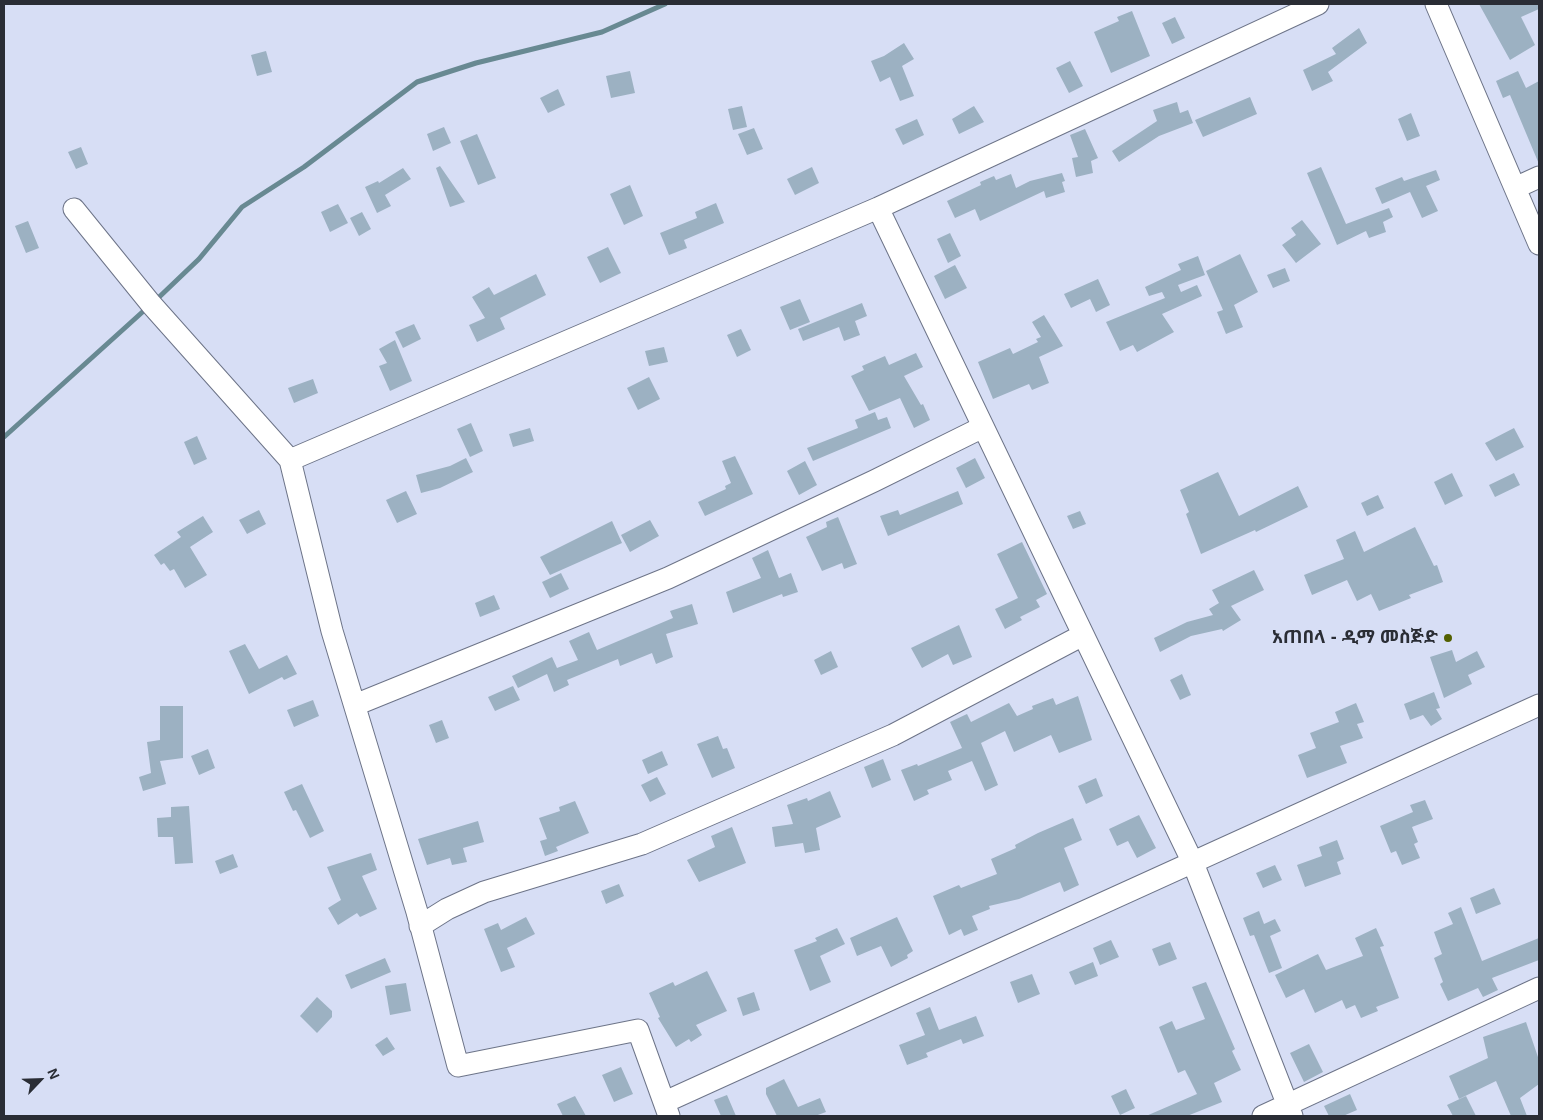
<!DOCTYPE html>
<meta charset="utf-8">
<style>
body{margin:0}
#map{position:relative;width:1543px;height:1120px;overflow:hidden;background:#d7def5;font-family:Arial,sans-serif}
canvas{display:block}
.frame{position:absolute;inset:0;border:5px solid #2a2d35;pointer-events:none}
.north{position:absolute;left:15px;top:1055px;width:50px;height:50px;-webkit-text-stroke:4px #d7def5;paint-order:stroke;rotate:66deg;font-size:14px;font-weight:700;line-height:20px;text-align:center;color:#2a2d35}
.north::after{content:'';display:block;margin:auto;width:18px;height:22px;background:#2a2d35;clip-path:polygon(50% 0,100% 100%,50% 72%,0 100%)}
</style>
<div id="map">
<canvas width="1543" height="1120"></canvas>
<div class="frame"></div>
<div class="north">N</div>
</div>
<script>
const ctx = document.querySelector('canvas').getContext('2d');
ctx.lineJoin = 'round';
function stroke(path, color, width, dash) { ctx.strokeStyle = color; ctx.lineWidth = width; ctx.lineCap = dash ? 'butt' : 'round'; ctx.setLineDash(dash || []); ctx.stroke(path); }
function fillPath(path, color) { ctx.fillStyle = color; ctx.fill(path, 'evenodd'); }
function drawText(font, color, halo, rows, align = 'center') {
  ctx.font = font + ' Arial,"Noto Sans Ethiopic",sans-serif'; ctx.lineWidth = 5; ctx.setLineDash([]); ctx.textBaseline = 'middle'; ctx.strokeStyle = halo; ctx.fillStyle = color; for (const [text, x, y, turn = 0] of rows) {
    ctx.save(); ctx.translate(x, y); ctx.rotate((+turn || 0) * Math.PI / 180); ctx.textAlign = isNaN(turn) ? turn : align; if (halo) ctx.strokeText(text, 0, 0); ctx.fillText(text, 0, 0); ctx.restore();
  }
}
stroke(new Path2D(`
 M155 301 199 259 242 207 304 167 417 82 476 63 602 32 665 4
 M4 437 148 307`), '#688992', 5);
fillPath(new Path2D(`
 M1479 4H1539V9L1521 17 1535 45 1510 60Z
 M1132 11 1150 56 1111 73 1094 32 1119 21 1117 17Z
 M1175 17 1185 38 1172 44 1162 23Z
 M1359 28 1367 43 1328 72 1333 81 1312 91 1303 70 1336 54 1332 48Z
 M904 43 914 59 902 66 914 96 900 101 890 77 880 82 871 61 884 56Z
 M266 51 272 72 257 76 251 55Z
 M1070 61 1083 86 1069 93 1056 68Z
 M630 71 635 93 611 98 606 76Z
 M1518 71 1526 88 1539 81V164L1510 95 1503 98 1496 81Z
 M558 89 565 105 548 113 540 98Z
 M1250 97 1257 114 1203 137 1195 120Z
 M1177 102 1180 113 1188 110 1193 123 1159 136 1119 162 1112 151 1157 121 1153 110Z
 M742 106 747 127 733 130 728 109Z
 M974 106 984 122 959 134 952 119Z
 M1411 113 1420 136 1407 141 1398 119Z
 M917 119 924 135 903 145 895 129Z
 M444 127 451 143 433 151 427 134Z
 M754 128 763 149 747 155 738 134Z
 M1085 129 1098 158 1091 161 1093 173 1076 177 1072 158 1078 157 1070 135Z
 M477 134 496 178 478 185 460 141Z
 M81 147 88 164 76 169 68 152Z
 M440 166 465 202 450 207 436 168Z
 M812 167 819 183 795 195 787 179Z
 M1321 167 1346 224 1389 208 1393 217 1383 222 1386 232 1369 238 1366 231 1337 245 1307 173Z
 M403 168 411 179 385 195 391 206 377 213 365 187 378 181 379 183Z
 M1436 170 1440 180 1426 186 1438 211 1422 218 1410 192 1382 204 1375 188 1402 177 1404 181Z
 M1062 173 1065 181 1062 182 1065 192 1046 198 1044 191 980 221 975 209 955 218 947 201 981 185 980 182 994 176 996 180 1011 174 1016 188 1030 181Z
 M630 185 643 216 624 225 610 194Z
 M716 203 724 223 684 240 687 248 669 255 660 233 697 218 695 212Z
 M338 204 348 223 330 232 321 212Z
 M362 212 371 229 359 236 350 218Z
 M1302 220 1321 244 1296 263 1282 245 1296 235 1291 228Z
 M28 221 39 248 26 253 15 226Z
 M950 233 961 256 948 263 937 239Z
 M608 247 621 273 600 283 587 257Z
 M1240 254 1258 292 1234 305 1243 327 1226 334 1217 312 1223 310 1206 271Z
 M1198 256 1205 275 1178 285 1181 292 1197 285 1202 296 1162 314 1174 332 1137 352 1133 345 1120 351 1106 322 1165 298 1162 292 1149 296 1145 287 1181 270 1178 264Z
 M955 265 967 288 945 299 934 276Z
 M1285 268 1290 281 1273 288 1267 275Z
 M536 274 546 295 500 318 505 329 477 342 469 325 485 318 472 297 489 287 494 295Z
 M1098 279 1110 305 1096 312 1090 299 1071 308 1064 294Z
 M800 299 810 322 790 330 780 307Z
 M862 303 867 316 855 321 860 335 844 341 839 327 803 341 798 329Z
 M1044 315 1063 346 1039 357 1049 383 1032 390 1029 384 993 399 978 362 1010 348 1013 354 1038 342 1036 339 1041 337 1032 322Z
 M414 324 421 339 403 348 395 332Z
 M741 329 751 350 737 357 727 335Z
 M395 340 412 381 390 391 379 366 387 363 379 349Z
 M664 347 668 362 649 366 645 351Z
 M916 353 923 367 904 376 921 405 923 404 930 420 914 428 900 398 869 411 851 376 864 370 862 366 885 356 889 365Z
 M649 377 660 399 638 410 627 388Z
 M313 379 318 393 294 403 288 388Z
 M875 412 878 420 887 417 891 428 813 461 807 448 858 428 855 420Z
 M471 423 483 451 470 457 457 429Z
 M530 428 534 441 513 447 509 434Z
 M1514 428 1524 447 1496 461 1485 443Z
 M197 436 207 459 194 465 184 442Z
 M735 456 753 494 705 516 698 502 726 489 725 486 731 483 722 461Z
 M466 458 473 472 440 488 421 493 416 475 450 466Z
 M975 458 985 478 966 488 956 468Z
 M805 461 817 485 799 495 787 471Z
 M1218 472 1239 516 1298 486 1308 507 1256 532 1255 530 1201 554 1186 514 1189 512 1180 490Z
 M1452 473 1463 496 1445 505 1434 482Z
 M1514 473 1520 485 1495 497 1489 485Z
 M406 491 417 514 397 523 386 500Z
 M958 491 963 504 888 536 880 516 898 510 900 515Z
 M1378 495 1384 508 1367 516 1361 503Z
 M259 510 266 524 247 534 239 520Z
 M1080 511 1086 524 1073 529 1067 516Z
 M203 516 213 532 190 547 207 575 185 588 174 569 170 571 164 563 161 565 154 555 181 537 177 532Z
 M838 517 857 564 844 569 842 563 822 571 806 537 827 527 826 522Z
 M650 520 659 536 630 552 621 535Z
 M612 521 622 543 550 575 540 557Z
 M1415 527 1434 566 1437 565 1443 582 1409 595 1411 598 1379 611 1371 594 1357 601 1347 580 1312 595 1304 575 1344 559 1336 540 1355 531 1364 552Z
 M1022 542 1047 594 1036 600 1040 607 1020 617 1022 620 1005 629 995 609 1018 598 997 554Z
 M768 550 779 578 791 573 798 592 783 597 782 594 733 613 726 592 761 578 752 558Z
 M1254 570 1264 590 1231 606 1241 620 1223 631 1222 629 1191 636 1160 652 1154 638 1187 622 1213 615 1209 609 1219 603 1212 590Z
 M561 573 569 589 550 598 542 582Z
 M494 595 500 609 480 617 475 603Z
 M692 604 698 624 666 634 673 657 656 664 652 653 620 666 618 659 567 680 569 685 554 692 547 674 518 688 512 676 552 657 557 668 578 660 569 641 589 632 597 650 673 618 670 611Z
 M959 625 972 657 953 665 948 654 922 668 911 648Z
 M245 644 259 669 287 655 297 674 284 680 282 677 249 694 229 651Z
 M1452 650 1456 662 1477 651 1485 667 1468 675 1472 684 1444 698 1430 657Z
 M831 651 838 667 821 675 814 660Z
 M1182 674 1191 695 1180 700 1170 680Z
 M513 686 520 700 495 711 488 697Z
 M1434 692 1440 708 1436 709 1442 719 1431 726 1423 715 1410 720 1404 704Z
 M1078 696 1092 740 1059 753 1051 735 1014 752 1005 731 981 743 998 785 985 791 972 761 948 771 952 780 927 790 929 794 914 801 901 770 917 764 918 766 962 748 950 722 967 714 971 722 1009 703 1017 716 1033 709 1032 706 1053 698 1056 705Z
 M313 700 319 716 294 727 287 710Z
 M1356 703 1364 722 1357 724 1363 738 1340 746 1347 763 1307 778 1298 755 1316 748 1310 733 1339 722 1335 712Z
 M160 706H183V758L160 761 166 784 143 791 139 777 151 773 147 742 160 740Z
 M442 720 449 738 436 743 429 725Z
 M718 736 723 749 727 748 735 768 712 778 697 744Z
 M208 749 215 768 199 775 191 756Z
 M662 751 668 765 648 774 642 760Z
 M883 759 891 780 872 788 864 767Z
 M657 777 666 794 650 802 641 785Z
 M1096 778 1103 796 1086 804 1078 786Z
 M302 784 324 831 310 838 296 810 293 811 284 792Z
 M830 791 841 817 816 828 820 850 805 853 803 843 775 847 772 827 793 824 787 805 807 798 808 801Z
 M1425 800 1433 819 1412 827 1418 842 1414 844 1420 858 1402 865 1396 851 1391 853 1380 826 1413 812 1410 805Z
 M575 801 589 833 556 847 558 851 545 856 540 841 547 839 539 818 560 811 559 807Z
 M189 806 193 863 175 864 173 837H158L157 818 171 817V807Z
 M1139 815 1156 848 1137 858 1128 841 1117 846 1109 829Z
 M1073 818 1082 840 1064 848 1079 885 1064 892 1060 882 1019 899 989 906 990 909 972 916 978 930 964 936 961 929 949 935 933 896 959 885 961 888 997 874 991 859 1016 848 1015 845 1038 833Z
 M478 821 484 842 463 848 467 862 452 865 450 858 427 865 418 839Z
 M732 827 746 863 699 882 687 860 715 847 711 836Z
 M1337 840 1344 859 1337 862 1341 874 1305 887 1297 865 1322 856 1319 847Z
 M371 853 377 870 362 876 377 909 360 917 357 913 338 925 328 908 341 900 327 867Z
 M233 854 238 867 220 874 215 861Z
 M1275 865 1282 880 1263 888 1256 873Z
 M619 884 624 896 606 904 601 891Z
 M1494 888 1501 904 1476 914 1470 898Z
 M1461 907 1482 961 1539 938V960L1492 978 1498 990 1483 997 1478 988 1448 1001 1440 984 1443 982 1434 958 1442 954 1434 932 1453 924 1448 913Z
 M1259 911 1264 924 1275 919 1281 931 1270 936 1282 968 1269 973 1254 935 1250 936 1243 918Z
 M526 917 535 934 507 948 515 967 501 972 484 929 498 923 501 930Z
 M897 917 913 951 907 955 908 958 891 967 881 946 857 956 850 938Z
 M837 928 845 944 820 956 831 982 810 991 794 950 817 941 815 938Z
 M1376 928 1384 946 1380 947 1399 998 1376 1007 1378 1011 1361 1018 1355 1005 1346 1009 1342 1000 1315 1013 1304 989 1286 998 1275 975 1318 954 1326 970 1363 956 1355 938Z
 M1111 940 1119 957 1100 965 1093 948Z
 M1170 942 1177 959 1159 966 1152 949Z
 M385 958 391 972 351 989 345 975Z
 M1093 962 1098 976 1075 985 1069 972Z
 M707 971 727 1011 696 1025 702 1035 691 1042 689 1039 676 1047 658 1018 660 1017 649 993 673 982 675 986Z
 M1032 974 1040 994 1018 1003 1010 982Z
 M1206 982 1235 1049 1232 1051 1241 1070 1214 1083 1222 1102 1187 1116H1146L1197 1094 1185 1070 1178 1073 1159 1027 1172 1021 1176 1030 1205 1019 1192 987Z
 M406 983 411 1011 390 1015 385 986Z
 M754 992 760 1010 743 1016 737 998Z
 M317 997 332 1011V1017L317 1033 300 1016Z
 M930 1007 939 1030 976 1016 984 1036 963 1044 961 1039 926 1053 928 1057 907 1065 899 1045 925 1035 916 1013Z
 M1526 1022 1539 1060V1084L1520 1098 1527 1116H1511L1496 1081 1459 1099 1449 1076 1488 1058 1483 1037Z
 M387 1037 395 1049 383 1056 375 1045Z
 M1309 1044 1323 1072 1304 1082 1290 1053Z
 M621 1067 633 1094 614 1102 602 1075Z
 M784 1079 798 1107 820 1098 826 1112 815 1116H777L766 1094V1088Z
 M1126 1089 1135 1108 1120 1115 1111 1096Z
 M1350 1094 1357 1110 1343 1116H1329L1324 1106Z
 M727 1095 736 1116H721L714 1100Z
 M575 1096 586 1116H563L557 1104Z
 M1466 1096 1476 1116H1453L1447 1105Z`), '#9cb1c2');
const minor = new Path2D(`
 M1436 4 1539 244
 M1515 188 1539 177
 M878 208 1193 863 1292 1116
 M74 209 151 304 290 460 332 631 417 912 458 1066 638 1030 669 1116
 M290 460 878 208 1318 4
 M355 705 668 578 874 481 983 427
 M420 926 447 909 484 892 642 844 893 735 1083 635
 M665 1102 1539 705
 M1263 1116 1539 988`);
stroke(minor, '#6d7488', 23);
stroke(minor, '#fff', 21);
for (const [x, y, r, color] of [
 [1448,638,5,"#536000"]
]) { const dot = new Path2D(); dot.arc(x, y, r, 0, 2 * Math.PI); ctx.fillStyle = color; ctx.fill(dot); stroke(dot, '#d7def5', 2); }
drawText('bold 18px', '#2a2d35', '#d7def5', [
 ["አጠበላ - ዲማ መስጅድ",1438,638]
], 'right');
</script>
